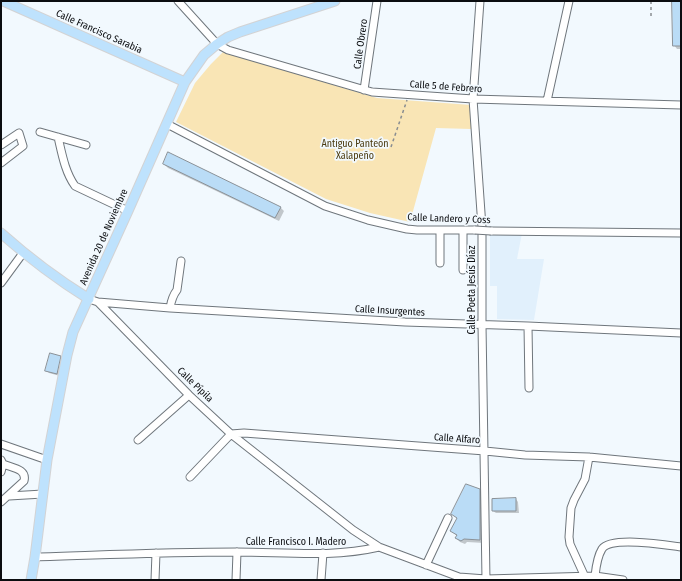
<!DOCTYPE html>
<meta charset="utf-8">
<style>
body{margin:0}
#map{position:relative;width:682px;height:581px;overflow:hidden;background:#f2f9fe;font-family:"Fira Sans Condensed",sans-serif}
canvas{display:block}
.frame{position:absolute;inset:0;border:2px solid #0b0d10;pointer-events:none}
</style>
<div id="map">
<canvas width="682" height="581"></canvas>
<div class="frame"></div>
</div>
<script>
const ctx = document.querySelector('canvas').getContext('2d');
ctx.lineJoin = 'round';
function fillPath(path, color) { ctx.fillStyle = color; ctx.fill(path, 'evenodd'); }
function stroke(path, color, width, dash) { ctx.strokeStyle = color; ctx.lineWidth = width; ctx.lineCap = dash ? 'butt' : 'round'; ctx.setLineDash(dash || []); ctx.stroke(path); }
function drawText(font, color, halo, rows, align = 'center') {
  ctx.font = font + ' "Fira Sans Condensed",sans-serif'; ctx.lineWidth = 3.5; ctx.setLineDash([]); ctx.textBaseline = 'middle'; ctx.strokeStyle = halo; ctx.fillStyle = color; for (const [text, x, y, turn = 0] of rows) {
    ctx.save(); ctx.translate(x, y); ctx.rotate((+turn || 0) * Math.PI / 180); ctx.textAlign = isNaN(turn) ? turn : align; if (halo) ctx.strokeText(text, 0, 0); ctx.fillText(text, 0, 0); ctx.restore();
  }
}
fillPath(new Path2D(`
 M522 233 517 259H544L534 320 497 319V286H490V234Z`), '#e1f0fc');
fillPath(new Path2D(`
 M223 52 377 98 471 105V129L436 128 410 222 370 213 326 199 176 122 195 83 211 64Z`), '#f9e5b5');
fillPath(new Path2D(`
 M673 1H681V49H677L674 45Z
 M169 154 281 208 284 211 279 221 168 168 164 164Z
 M60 357 63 359 60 376 49 373 47 371Z
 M479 490 483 494 484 543 467 542 465 544 460 542 456 538 457 536 451 531 458 519 452 514Z
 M516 499 518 502 519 513H496L493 511Z`), '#0003');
const building = new Path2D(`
 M672 1H681V46H673Z
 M168 152 281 207 275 218 163 164Z
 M50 353 61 356 57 374 45 371Z
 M466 484 480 489V540L464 539 461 541 455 538 457 535 450 531 457 518 451 514Z
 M516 498V511H492V499Z`);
fillPath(building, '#badcf6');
stroke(building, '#8a9197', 1);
const minor = new Path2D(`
 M178 1 217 44 228 50 372 92 473 99 681 105
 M480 1 473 99 482 227V325L486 580
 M364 90 377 1
 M547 101 569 1
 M167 124 325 206 368 220 407 229 417 230H475
 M40 132 86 145
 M58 137C62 154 65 172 75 186L128 211
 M1 145 19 133 23 146 1 163
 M491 231 681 233
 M440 263V230
 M463 270V230
 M1 283 23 253
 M89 299 98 302 189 395 231 434 353 530 379 547 459 577 486 579 595 576 623 580
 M98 302 170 308 405 322 528 326 681 333
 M170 308C171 302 173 295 177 290L181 261
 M528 326 529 388
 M138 440 189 395
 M1 444 47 460
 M1 460 3 464 1 472
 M190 477 231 434 244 433 485 451 525 455 589 457 681 466
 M9 496 43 494
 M1 502 24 481C27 469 13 468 3 464
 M35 557C102 555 169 552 236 552 284 552 332 558 379 547
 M426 565 448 518
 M595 576C596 567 597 557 602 549 611 536 666 545 681 547
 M585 577 570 544 569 537 571 508 574 500 585 479 589 457
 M155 580 156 553
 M236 580 237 552
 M321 580 323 553`);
const major = new Path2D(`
 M3 1 185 82
 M1 233C29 258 57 279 89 299
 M31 580 35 557 47 460 67 355 73 332 128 211 185 82 204 55 217 44 228 37 240 32 335 1`);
stroke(minor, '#6f767c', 9);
stroke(major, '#d3d3d4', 11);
stroke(new Path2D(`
 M651 1V17
 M391 147 407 100`), '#898d91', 1.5, [3, 3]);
stroke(minor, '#fff', 7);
stroke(major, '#bee2fd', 9);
const minorBridge = new Path2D(`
 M475 230 491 231`);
stroke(minorBridge, '#6f767c', 9, []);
stroke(minorBridge, '#fff', 7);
drawText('10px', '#0b0d10', '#f2f9fe', [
 ["Calle Francisco Sarabia",99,32,24],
 ["Calle Obrero",361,44,-82],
 ["Calle 5 de Febrero",446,87,4],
 ["Calle Landero y Coss",449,219,2],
 ["Avenida 20 de Noviembre",104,237,-66],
 ["Calle Poeta Jesús Díaz",472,290,-90],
 ["Calle Insurgentes",390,311,3],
 ["Calle Pípila",195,385,44],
 ["Calle Alfaro",457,439,4],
 ["Calle Francisco I. Madero",296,542]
]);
drawText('10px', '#4a3a0f', '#f2f9fe', [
 ["Antiguo Panteón",355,144],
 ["Xalapeño",355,156]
]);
</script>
